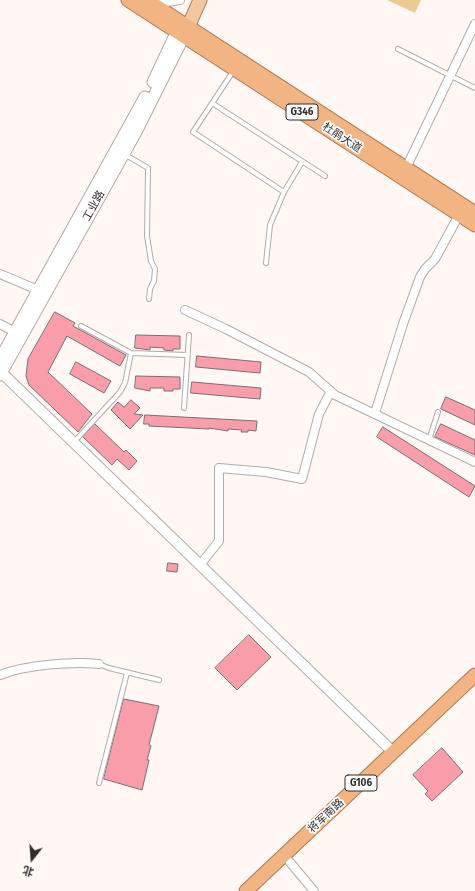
<!DOCTYPE html>
<meta charset="utf-8">
<style>
body{margin:0}
#map{position:relative;width:475px;height:891px;overflow:hidden;background:#fff7f4;font-family:"Fira Sans","Noto Sans SC",sans-serif}
canvas{display:block}
.north{position:absolute;left:12px;top:839px;width:40px;height:40px;-webkit-text-stroke:3px #fff;paint-order:stroke;rotate:197deg;font-size:11px;font-weight:700;line-height:16px;text-align:center;color:#302c2b}
.north::after{content:'';display:block;margin:auto;width:14px;height:18px;background:#302c2b;clip-path:polygon(50% 0,100% 100%,50% 72%,0 100%)}
</style>
<div id="map">
<canvas width="475" height="891"></canvas>
<div class="north">北</div>
</div>
<script>
const ctx = document.querySelector('canvas').getContext('2d');
ctx.lineJoin = 'round';
function fillPath(path, color) { ctx.fillStyle = color; ctx.fill(path, 'evenodd'); }
function stroke(path, color, width, dash) { ctx.strokeStyle = color; ctx.lineWidth = width; ctx.lineCap = dash ? 'butt' : 'round'; ctx.setLineDash(dash || []); ctx.stroke(path); }
function drawText(font, color, halo, rows, align = 'center') {
  ctx.font = font + ' "Fira Sans","Noto Sans SC",sans-serif'; ctx.lineWidth = 3.5; ctx.setLineDash([]); ctx.textBaseline = 'middle'; ctx.strokeStyle = halo; ctx.fillStyle = color; for (const [text, x, y, turn = 0] of rows) {
    ctx.save(); ctx.translate(x, y); ctx.rotate((+turn || 0) * Math.PI / 180); ctx.textAlign = isNaN(turn) ? turn : align; if (halo) ctx.strokeText(text, 0, 0); ctx.fillText(text, 0, 0); ctx.restore();
  }
}
fillPath(new Path2D(`
 M387 0H421L415 13Z`), '#eacc93');
const building = new Path2D(`
 M55 312 75 323 73 326 126 355 120 366 67 336 48 372 92 414 78 432 29 385 26 376 28 359Z
 M136 335 180 336V349H173V351L164 350V348L150 347V350L135 348Z
 M197 356 261 362 260 373 196 367Z
 M76 362 111 381 104 393 70 374Z
 M136 376 180 377V389H173V391H164V388H150V391L135 388Z
 M192 382 261 388 260 399 191 393Z
 M446 397 475 410V425L441 409Z
 M131 400 140 408 134 414 143 415 130 429 111 410 118 402 124 407Z
 M145 415 257 421 256 431 248 430V432H241L242 430 228 429V431L209 428V429L149 426V424H144Z
 M95 424 124 452 126 450 137 461 129 470 117 459 112 465 83 437Z
 M441 424 475 440V455L435 437Z
 M383 427 475 486 469 497 377 437Z
 M168 563 178 564 177 572 167 571Z
 M249 635 271 657 237 690 215 668Z
 M124 699 159 706 149 745 151 746 147 760H149L142 790 104 779Z
 M442 748 463 772 432 801 425 794 428 791 413 775Z`);
fillPath(building, '#fa9daa');
stroke(building, '#786f6f', 1);
const service = new Path2D(`
 M398 49 475 88
 M234 70 193 132 284 192
 M212 103 325 176
 M124 154 148 168V171L147 236 151 261 155 269 154 281 150 289 149 299
 M266 263 270 225 284 192 302 162
 M131 353 187 355
 M184 408 189 335
 M429 440 438 412
 M74 442 120 392 125 383 131 353 81 326
 M99 664 109 668 159 680
 M99 783 127 673`);
const minor = new Path2D(`
 M155 4 180 0
 M406 168 475 24
 M0 274 38 290
 M185 310 226 329 309 372 335 395 475 462
 M0 324 15 332
 M375 413 404 321 420 277 425 269 435 259 459 215
 M200 565 219 541V468L266 472 302 479 319 414 331 391
 M0 675C25 665 73 661 99 664
 M289 861 314 891`);
const tertiary = new Path2D(`
 M0 371 393 752`);
const secondary = new Path2D(`
 M153 82 177 31
 M0 359 145 97
 M0 375 136 132 184 36`);
const primary = new Path2D(`
 M184 36 200 0`);
const trunk = new Path2D(`
 M128 0 475 225
 M147 0 475 213
 M246 891 475 675`);
stroke(service, '#b4aaa8', 6);
stroke(minor, '#b4aaa8', 10);
stroke(tertiary, '#b4aaa8', 12);
stroke(secondary, '#b4aaa8', 13);
stroke(primary, '#ac784f', 15);
stroke(trunk, '#ac784f', 15);
stroke(service, '#fff', 4);
stroke(minor, '#fff', 8);
stroke(tertiary, '#fff', 10);
stroke(secondary, '#fff', 11);
stroke(primary, '#f5c7a1', 13);
stroke(trunk, '#f2b482', 13);
for (const [x, y, w] of [
 [302,112,32],
 [361,783,32]
]) { const box = new Path2D(); box.roundRect(x - w / 2, y - 8, w, 16, 3); ctx.fillStyle = '#fff'; ctx.fill(box); stroke(box, '#302c2b', 1); }
drawText('bold 10px', '#302c2b', null, [
 ["G346",302,112],
 ["G106",361,783]
]);
drawText('11px', '#302c2b', '#fff', [
 ["杜鹃大道",342,138,33],
 ["工业路",94,206,-61],
 ["将军南路",326,816,-43]
]);
</script>
